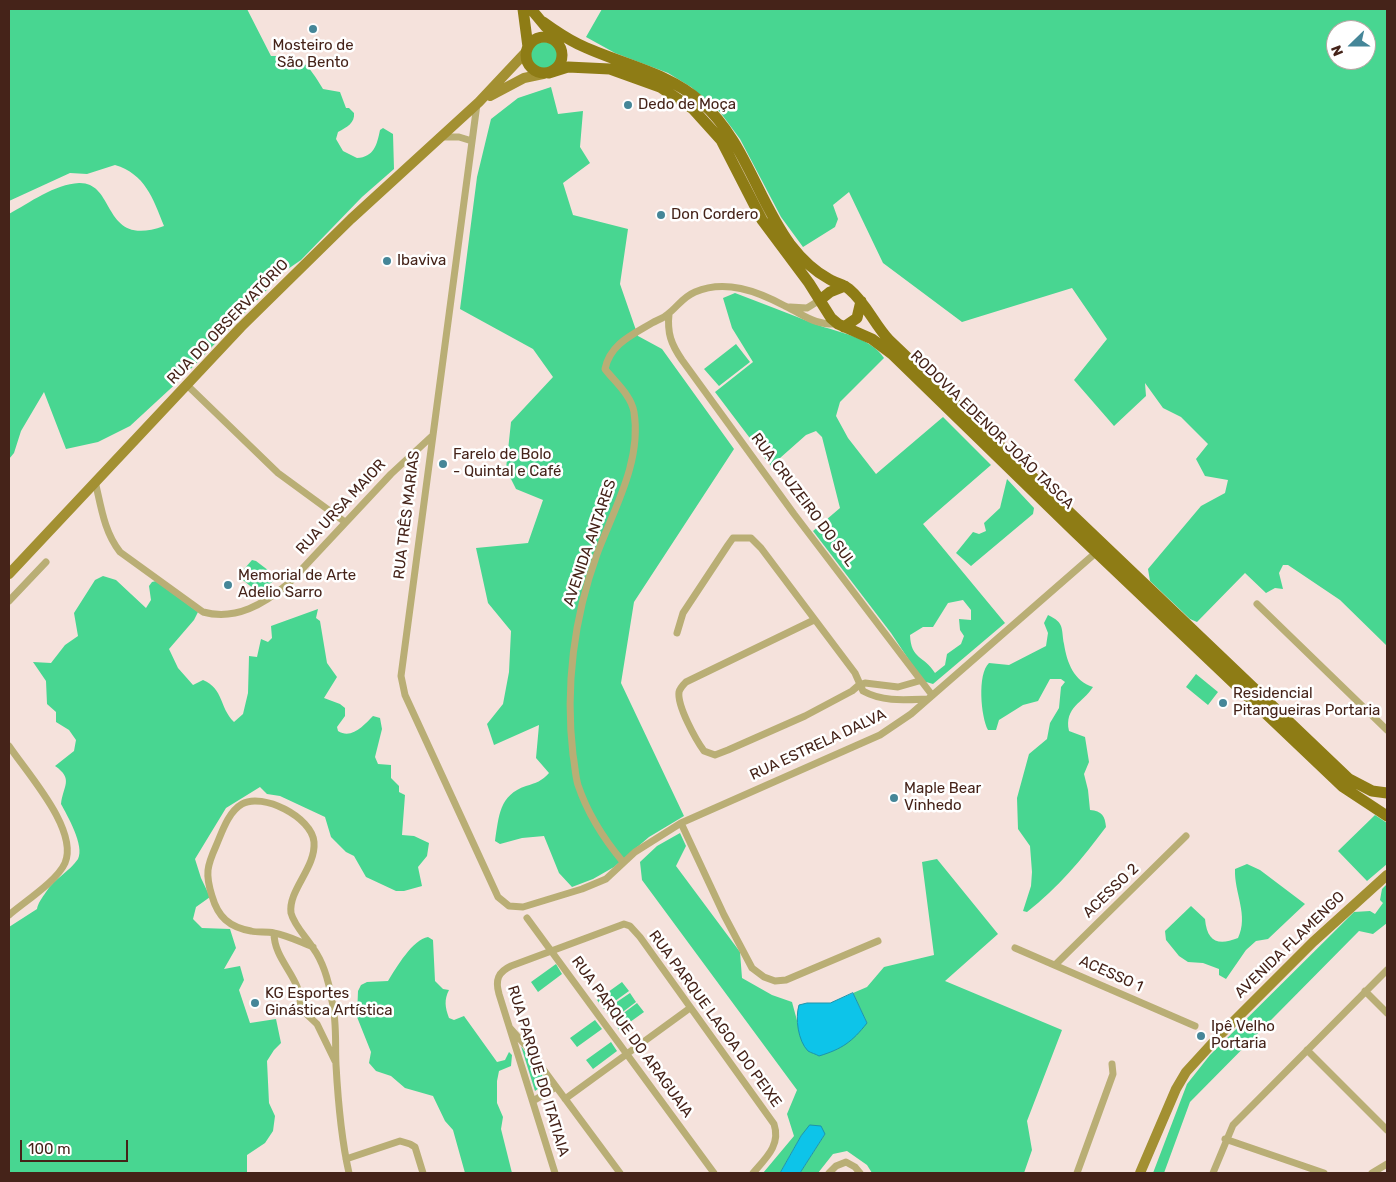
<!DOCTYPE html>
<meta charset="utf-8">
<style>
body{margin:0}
#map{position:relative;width:1396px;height:1182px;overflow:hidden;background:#f5e2dc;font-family:Rubik,sans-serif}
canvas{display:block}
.frame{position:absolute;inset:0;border:10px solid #452319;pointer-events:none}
.north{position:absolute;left:1326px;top:20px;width:50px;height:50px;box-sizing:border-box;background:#fff;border:1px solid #b5a7a3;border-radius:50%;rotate:248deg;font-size:14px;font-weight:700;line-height:20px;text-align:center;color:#452319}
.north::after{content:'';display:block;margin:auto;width:18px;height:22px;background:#458698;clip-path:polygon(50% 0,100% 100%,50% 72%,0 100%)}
.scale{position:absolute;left:20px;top:1140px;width:108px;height:22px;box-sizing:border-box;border:2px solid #452319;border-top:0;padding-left:6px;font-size:15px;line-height:18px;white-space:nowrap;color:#452319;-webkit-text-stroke:4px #fff;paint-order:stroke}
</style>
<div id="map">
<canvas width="1396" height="1182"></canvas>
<div class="frame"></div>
<div class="north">N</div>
<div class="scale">100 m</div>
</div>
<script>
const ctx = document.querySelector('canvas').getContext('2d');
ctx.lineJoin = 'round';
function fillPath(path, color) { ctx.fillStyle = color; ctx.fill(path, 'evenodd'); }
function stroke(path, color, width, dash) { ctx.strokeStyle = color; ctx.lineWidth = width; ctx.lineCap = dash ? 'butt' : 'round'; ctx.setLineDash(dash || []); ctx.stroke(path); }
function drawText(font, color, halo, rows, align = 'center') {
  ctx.font = font + ' Rubik,sans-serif'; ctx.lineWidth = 5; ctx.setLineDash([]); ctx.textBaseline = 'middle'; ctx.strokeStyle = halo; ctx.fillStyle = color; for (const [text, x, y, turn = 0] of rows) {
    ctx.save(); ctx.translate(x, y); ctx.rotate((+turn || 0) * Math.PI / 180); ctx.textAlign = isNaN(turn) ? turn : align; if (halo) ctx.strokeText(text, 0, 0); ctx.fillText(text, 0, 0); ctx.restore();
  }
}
fillPath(new Path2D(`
 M9 9H247L271 56C303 56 307 63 323 89L340 92 346 108H349L354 113C355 123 347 127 338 132L336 139 343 151 357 158C374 157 377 145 380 130L383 128 393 134 394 169 362 197 301 260 285 271 182 378 130 426 98 442 66 449 44 392 21 431 14 453 9 459V214C29 203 55 184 79 183 117 182 101 249 164 226 153 198 145 174 115 165L87 174 70 173 9 201Z
 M602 9H1387V646L1340 600 1288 565H1283L1279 573 1283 589 1275 588 1266 593 1245 573 1197 622 1190 619 1150 581 1148 569 1201 506 1225 493 1228 480 1205 476 1196 459 1208 444 1181 417 1163 408 1145 383 1146 396 1114 426 1074 380 1107 339 1072 288 962 322 883 263 849 192 833 205 838 219 835 227 803 247 781 217 740 139 720 112 691 87 668 73 615 53 586 37ZM1336 30H1366V60H1336Z
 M530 56a14 14 0 1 1 28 0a14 14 0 1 1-28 0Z
 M551 87 558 114 583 111 580 147 590 163 563 183 573 215 628 229 620 284 638 336 662 349 734 449 634 602 621 683 684 816 649 837 614 867 593 879 572 887 559 873 544 836 522 838 500 844 495 841C499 816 499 795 526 786 536 783 542 781 549 773L536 758 539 725 494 745 487 724 503 704 509 672 511 631 488 603 476 548 528 543 543 500 516 489 506 469 511 422 553 377 533 349 460 309 477 177 491 119 518 98Z
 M735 293C762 303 789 314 815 324 839 333 869 336 884 358L840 402 836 416 848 438 876 474 943 417 991 465 923 524 1005 623 933 684 923 681 891 633 813 531 840 508 822 437 816 431 806 435 771 466 715 392 753 362 732 328 723 298ZM963 600 971 610V620L959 619 960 630 964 636 961 644 947 654 945 665 935 673C924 655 911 660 910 635L923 627H933L948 603Z
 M736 344 750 362 719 386 704 369Z
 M1007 479 1034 508 1033 514 971 566 956 553 973 532 979 534 986 531 984 523 1000 508Z
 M252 560 256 561 277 577 260 594 238 576Z
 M103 576 116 580 146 608 151 600 149 586 152 582 156 581 198 612 194 620 169 649 178 668 193 685 203 680C224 689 219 707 234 722L243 714 248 693 249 656 257 657 261 639 268 642 272 638 271 626 318 609 316 618 320 621 327 663 337 677 324 698 340 704 345 708V716L337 727 338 731C352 740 365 724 373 716L380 718 382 729 375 757 378 764 391 765V778L399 786V792L405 795 402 835 414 836 429 843 427 856 418 867 422 886 404 891H396L366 877 354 856 346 852 331 837 325 817 280 796 267 794 260 787 226 808 195 859 201 878 210 897 196 907 193 919 202 928 230 929 236 948 224 969 240 966 244 980 239 990 250 1023 276 1019 281 1043 274 1050 267 1061 269 1103 275 1116 273 1131 265 1143 247 1155V1173H9V927L37 909C38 903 42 898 46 892 54 879 70 871 78 859 85 846 67 815 61 804 63 786 74 779 55 766L74 751 76 740 69 730 56 722V712L47 704 46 681 33 662 51 663 65 645 78 636 74 613 95 580Z
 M1048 615C1065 623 1061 628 1064 644 1067 663 1074 681 1093 687 1083 703 1064 707 1069 731L1085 737 1089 762 1084 774 1088 790 1090 810C1102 811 1105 816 1106 827 1082 859 1058 888 1027 912L1023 911 1031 886 1032 872 1030 846 1018 829 1017 798 1029 754 1047 739 1050 723 1059 708 1061 687 1065 682 1061 679H1050L1038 701 1023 705 999 720 996 730H988C981 717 977 674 989 663L1009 665 1046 646 1048 633 1044 623Z
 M1196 674 1218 692 1208 705 1186 687Z
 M1375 815 1387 823V864L1367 881 1338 851Z
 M680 833 686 846 676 866 740 952 742 978 772 995 792 1002 802 1039 808 1051 867 1023 853 993 867 987 884 967 934 955 922 862 937 859 998 934 945 981 1062 1030 1027 1121 1032 1150 1024 1173H872L867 1165 847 1151 833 1154 818 1173H800L825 1134 801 1136 780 1173H763L794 1136 787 1114 797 1090 642 880 640 862 657 846Z
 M1247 864 1260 870 1305 904 1268 939 1256 941 1246 950 1226 979 1219 975V969L1203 963 1188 962 1179 956 1166 940 1165 931 1191 906 1205 919C1207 942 1218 946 1238 938 1249 915 1234 893 1235 869Z
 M1387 884V923L1373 934 1359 931 1190 1102 1164 1173H1153L1187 1084 1210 1055 1354 912 1370 911 1375 914 1383 903 1380 900 1382 889Z
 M428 937 433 940 435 981 443 989 449 990C444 1000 445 1007 449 1018L454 1020 464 1016 497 1062 505 1060 509 1052 512 1055 511 1066 499 1071 497 1081V1103L503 1117 501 1129 512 1173H465L453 1130 445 1121 433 1096 405 1088 391 1076 376 1071 369 1063 371 1052 357 1017 358 991 361 985 367 982 388 981C396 968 413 939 428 937Z
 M556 964 562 974 538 992 531 982Z
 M622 982 629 991 604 1009 597 1000Z
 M630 993 636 1002 612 1020 605 1010Z
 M637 1003 644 1012 619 1030 613 1021Z
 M595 1020 602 1029 577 1047 570 1038Z
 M611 1042 617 1051 593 1069 586 1060Z
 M521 1046 547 1082 535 1091Z`), '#48d691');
const water = new Path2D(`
 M853 993 867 1023C852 1042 842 1049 819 1056 816 1054 811 1053 808 1051 798 1041 795 1018 799 1005L807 1003H830Z
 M810 1125 821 1126 825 1134 800 1173H780L801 1136Z`);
fillPath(water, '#0dc4e9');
stroke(water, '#1e94ab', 1);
stroke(new Path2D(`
 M477 104 401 676 405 695 498 897 509 906 523 907 582 889 606 879 635 852 681 823 880 735 911 714 1099 550
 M439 137H459L472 141
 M790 307 807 308 820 300
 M669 314C667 333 671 344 682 360L794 514 932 695
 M187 385 278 473 345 522
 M95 481C101 506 104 532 120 552L203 612C236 621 264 604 289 583L391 474 431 437
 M9 601 46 562
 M1257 604 1387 730
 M814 620 686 682C683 685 680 688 679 692 677 706 696 740 704 751L715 755 728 750 805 716 852 691 859 685 865 683 898 687 919 681
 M677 633 683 613 728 545 733 538H751L761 548 855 673 863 691C883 702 904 700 927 699
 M9 746C27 773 79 830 65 863 57 881 24 902 9 915
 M681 823 724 915 752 968 764 977 775 981 786 980 878 941
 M623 862C603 838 588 815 578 785 575 775 575 765 573 755 565 687 574 617 597 554 614 509 642 461 634 412 631 395 615 382 605 369 610 344 632 335 652 323 657 320 664 318 668 314 678 306 683 297 695 292 725 279 757 291 785 306 806 316 814 325 838 324
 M527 918 714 1173
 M274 933C274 962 304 979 300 1008L317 1024 335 1061
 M313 947C300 942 287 935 274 933 266 931 258 933 251 931 229 927 218 917 212 896 205 874 207 866 216 846 222 832 228 812 242 804 262 792 312 817 314 842 316 868 288 890 291 913 294 925 306 937 313 948 324 963 329 982 332 1001 337 1022 335 1043 336 1065 338 1101 341 1138 349 1173
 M1015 948 1195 1026
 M1055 965 1186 836
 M1365 991 1387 1013
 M510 1028 526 1046 620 1173
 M1307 1050 1387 1130
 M565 1099 690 1008
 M533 1101 556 1087
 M1225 1139 1324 1173
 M346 1159 400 1141 410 1144 415 1147 423 1173
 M555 1173 499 994C495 980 498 972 511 966L624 924 630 926 640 937 774 1124C781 1145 766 1158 753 1173
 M829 1173 836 1166 846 1162 855 1167 860 1173
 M1077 1173 1113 1074 1112 1064
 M1213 1173 1233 1125 1387 970
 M1372 1173 1387 1164`), '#b9ae75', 7);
stroke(new Path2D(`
 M490 96 524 78 543 74
 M9 574 241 327 351 219 479 102 526 52
 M1140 1173 1176 1089 1186 1072 1218 1037 1313 942 1387 875`), '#a39032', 10);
stroke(new Path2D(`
 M523 9 528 47
 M531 9 546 27
 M543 22C554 30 566 38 578 44 619 64 666 71 701 102 744 139 757 199 790 244 800 257 814 271 829 279 835 283 844 284 849 289 866 303 874 324 889 340L1349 779 1372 791 1387 793
 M526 55a18 18 0 1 1 36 0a18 18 0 1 1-36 0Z
 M549 73 568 67 610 69 660 87 693 109 721 140 762 220 809 283 831 318 838 324 872 339 892 354 1075 532 1343 787 1387 816
 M820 300 830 292 845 286
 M844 327 857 318 861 301`), '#8e7c15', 11);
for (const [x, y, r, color] of [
 [313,29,5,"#458698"],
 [628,105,5,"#458698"],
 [661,215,5,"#458698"],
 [387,261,5,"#458698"],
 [443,464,5,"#458698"],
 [228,585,5,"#458698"],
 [1223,703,5,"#458698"],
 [894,798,5,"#458698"],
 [255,1003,5,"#458698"],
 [1201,1036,5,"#458698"]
]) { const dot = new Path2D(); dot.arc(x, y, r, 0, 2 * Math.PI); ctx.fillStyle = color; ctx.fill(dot); stroke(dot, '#fff', 2); }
drawText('15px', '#452319', '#fff', [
 ["Mosteiro de",313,46,"center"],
 ["São Bento",313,63,"center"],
 ["Dedo de Moça",638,105],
 ["Don Cordero",671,215],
 ["Ibaviva",397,261],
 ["Farelo de Bolo",453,455],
 ["- Quintal e Café",453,472],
 ["Memorial de Arte",238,576],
 ["Adelio Sarro",238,593],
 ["Residencial",1233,694],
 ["Pitangueiras Portaria",1233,711],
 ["Maple Bear",904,789],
 ["Vinhedo",904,806],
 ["KG Esportes",265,994],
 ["Ginástica Artística",265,1011],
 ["Ipê Velho",1211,1027],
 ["Portaria",1211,1044]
], 'left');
drawText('15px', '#452319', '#fff', [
 ["RUA DO OBSERVATÓRIO",228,322,-46],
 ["RODOVIA EDENOR JOÃO TASCA",992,430,44],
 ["RUA CRUZEIRO DO SUL",803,500,53],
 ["RUA URSA MAIOR",341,507,-47],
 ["RUA TRÊS MARIAS",407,515,-83],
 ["AVENIDA ANTARES",590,543,-71],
 ["RUA ESTRELA DALVA",818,745,-25],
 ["ACESSO 2",1111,891,-44],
 ["AVENIDA FLAMENGO",1290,945,-44],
 ["ACESSO 1",1111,974,24],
 ["RUA PARQUE LAGOA DO PEIXE",715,1019,54],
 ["RUA PARQUE DO ARAGUAIA",632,1037,54],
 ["RUA PARQUE DO ITATIAIA",538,1071,73]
]);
</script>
